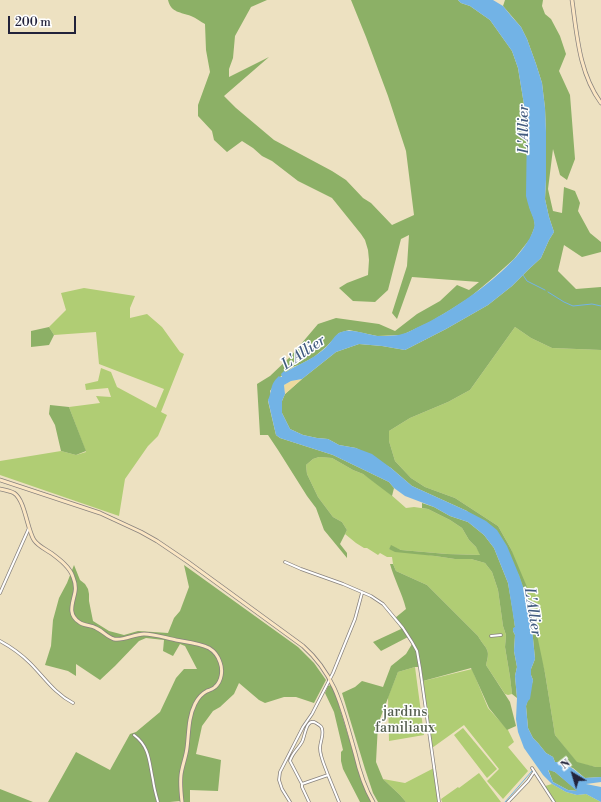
<!DOCTYPE html>
<style>
body{margin:0}
#map{position:relative;width:601px;height:802px;overflow:hidden;background:#ede1c1;font-family:"Libre Bodoni",serif}
canvas{display:block}
.north{position:absolute;left:553px;top:754px;width:40px;height:40px;-webkit-text-stroke:3px #fff;paint-order:stroke;rotate:322deg;font-size:11px;font-weight:700;line-height:16px;text-align:center;color:#22223b}
.north::after{content:'';display:block;margin:auto;width:14px;height:18px;background:#22223b;clip-path:polygon(50% 0,100% 100%,50% 72%,0 100%)}
.scale{position:absolute;left:8px;top:16px;width:68px;height:18px;box-sizing:border-box;border:2px solid #22223b;border-top:0;padding-left:5px;font-size:12px;line-height:14px;white-space:nowrap;color:#22223b;-webkit-text-stroke:3px #fff;paint-order:stroke}
</style>
<div id="map">
<canvas width="601" height="802"></canvas>
<div class="north">N</div>
<div class="scale">200 m</div>
</div>
<script>
const ctx = document.querySelector('canvas').getContext('2d');
ctx.lineJoin = 'round';
function fillPath(path, color) { ctx.fillStyle = color; ctx.fill(path, 'evenodd'); }
function stroke(path, color, width, dash) { ctx.strokeStyle = color; ctx.lineWidth = width; ctx.lineCap = dash ? 'butt' : 'round'; ctx.setLineDash(dash || []); ctx.stroke(path); }
function drawText(font, color, halo, rows, align = 'center') {
  ctx.font = font + ' "Libre Bodoni",serif'; ctx.lineWidth = 3; ctx.setLineDash([]); ctx.textBaseline = 'middle'; ctx.strokeStyle = halo; ctx.fillStyle = color; for (const [text, x, y, turn = 0] of rows) {
    ctx.save(); ctx.translate(x, y); ctx.rotate((+turn || 0) * Math.PI / 180); ctx.textAlign = isNaN(turn) ? turn : align; if (halo) ctx.strokeText(text, 0, 0); ctx.fillText(text, 0, 0); ctx.restore();
  }
}
fillPath(new Path2D(`
 M84 288 135 296 130 308V318L147 314 162 327 180 352 184 354 161 412 167 415 158 436 148 446 125 479 119 516 0 475V461L61 451 76 455 86 452 69 407 100 403 96 396 111 397 108 388 86 390 85 384 98 381 101 368 111 372 117 387 156 408 164 389 99 364 96 332 54 335 49 327 66 310 61 293Z
 M515 327 531 338 552 348 601 350V767H596L577 763 555 735 545 673 511 549 498 526 455 498 425 487 411 478 395 461 389 441V431L410 418 448 402 470 390Z
 M319 457 332 458 353 470 363 474 381 486 406 508 414 507 428 509 450 520 462 528 469 540 476 547 481 555 447 554 401 550 391 546 389 549 455 559H471L485 563 492 572 498 590 503 626 506 635 505 647 510 677 512 694 508 695 505 694 486 665C491 648 486 650 478 636L427 585 396 571 393 564 392 557H387L380 553 378 555 367 548H364L356 543 345 534 347 530 342 522 333 517 318 497 307 474 306 465 313 459Z
 M415 667 424 735 389 741 388 697 398 672Z
 M472 669 488 708 508 730 514 742 508 747 528 771 503 799 487 781 499 769 464 725 432 748 423 681Z
 M463 728 497 769 487 778 454 735Z
 M434 768 439 802H406L400 795 383 779 405 783Z
 M479 773 501 802H442L441 799 458 787 459 788Z
 M552 784 566 792 577 795 586 794 601 802H555L547 791 545 786Z`), '#b0cd74');
fillPath(new Path2D(`
 M168 0H267L251 7 235 36 233 58 229 69V77L269 57 224 96 236 108 274 140 332 171 346 180 363 198 371 203 392 225 414 215 406 151 388 96 366 37 351 0H458L461 3 470 6 490 20 512 51 518 68 527 123 529 206 534 219 535 226 530 239 514 259 494 277 469 298 450 310 430 322 402 335 377 336 349 330 339 333 327 346 314 357 301 364 293 367 280 377 270 391 271 395 268 401 276 435 280 438 333 455 389 482 394 488 392 496 363 474 353 470 332 458 319 457 313 459 306 465 307 474 318 497 333 517 342 522 347 530 340 544 347 553V558L324 530 316 508 307 496 278 450 268 435H260L257 384 270 376 290 357 318 324 336 318 379 324 395 331 417 314 440 301 457 285 469 290 479 282 412 277 397 319 392 313 407 266 409 235 401 239 388 290 375 302 353 301 339 288 347 283 368 275 369 260 368 250 365 240 361 234 332 198 298 181 272 161 262 156 253 148 242 141 227 152 214 140 212 131 198 116V105L210 72 206 50 205 24C201 22 196 18 191 16 181 12 171 13 168 0Z
 M505 0H543L542 6 545 14 551 19 560 36 566 54 559 71 570 95 575 159 567 180 560 175 553 149 548 189 553 211 562 213 564 187 575 191 580 203 578 211 590 233 601 242V252L582 257 564 245 558 271 576 289 601 287V350L552 348 531 338 515 327 470 390 448 402 410 418 389 431V441L395 461 411 478 425 487 455 498 498 526 511 549 527 587 545 673 555 735 577 762 596 767H601V777L585 778 573 768 555 762 553 757 546 753 538 743 533 738 528 728 526 706 533 680 531 675V669L535 659 530 607 519 575 467 511 412 486 391 468 356 448 339 445 328 439 317 438 303 435 290 429 282 413V401L285 394 302 379 336 352 359 344 382 346 405 350 446 329 488 305 512 286 529 269 541 258 549 240 554 232 549 217 545 199 546 180V132L545 108 542 83 536 64 527 39 521 27 503 6Z
 M49 327 54 335 49 345 31 347V331Z
 M50 405 69 407 86 451 76 455 61 451 55 425 49 414Z
 M422 503 434 507 450 516 468 522 484 535 494 548 508 583 513 612 515 627 513 631 515 635 514 651 517 667 515 676 517 698 512 694 510 677 505 647 506 635 503 626 498 590 492 572 485 563 471 559H455L435 556 395 552 389 549 391 545 401 550 447 554 480 555 476 547 469 540 462 528 450 520 428 509 422 508Z
 M390 564H393L396 571 427 585 478 636C486 650 491 648 486 665L510 702 516 726 507 730 489 708 471 668 423 681 421 667H415L398 672 378 724 376 762 383 779 400 795 406 802H378L373 793 365 769 342 693 355 687 362 681 383 687 391 666 406 654 412 644 408 637 381 651 373 642 401 629 395 618 406 609C402 593 394 579 390 564Z
 M74 565 80 580 85 584 88 589 89 594V601L93 621 109 631 124 635 138 631 168 633 174 618 180 611 189 587 184 565 298 647 314 663 326 680 314 703 296 697H284L265 703 259 700 239 683 234 694 220 707 213 711 202 726 196 754 221 760 218 791 190 790V802H180V801L170 802H48L76 752 110 770 130 734 136 732 160 712 176 678 184 669H197L185 646 180 644 173 656 163 651 164 640 146 638 139 641 115 666 100 680 76 664V676L68 671 45 665 51 646 53 620 59 598 67 583Z
 M331 685 336 696 363 784 371 802H360L343 769 341 761V752L343 750 334 712 325 693 328 686Z
 M548 769 555 772 578 791 568 790 553 782Z
 M0 789 33 802H0Z`), '#8cb066');
fillPath(new Path2D(`
 M302 379 285 394 284 385 291 381Z`), '#eeda9e');
fillPath(new Path2D(`
 M458 0H493L503 6 512 17 521 27 527 39 536 64 542 83 545 108 546 132V180L545 199 549 217 554 232 549 240 541 258 529 269 512 286 488 305 446 329 405 350 382 346 359 344 336 352 302 379 291 381 284 385 285 394 282 401V413L290 429 303 435 317 438 328 439 339 445 356 448 372 454 391 468 412 486 467 511 486 521 497 530 507 546 519 575 530 607 535 659 531 669V675L533 680 530 699 528 701 526 706 528 728 533 738 538 743 546 753 553 757 555 762C566 761 577 772 585 778L601 777V782L586 784 601 787V802L586 794 577 795 566 792 552 784 543 775 524 748 518 732 516 719 517 698 515 676 517 667 514 651 515 635 513 631V628L515 627 508 583 494 548 484 535 468 522 450 516 434 507 405 496 394 488 389 482 333 455 280 438 276 435 268 400C273 390 269 385 279 376L280 377H282L281 374 284 371 286 372C295 366 306 362 315 356 320 352 325 349 329 344 332 341 335 335 339 333 351 327 366 335 378 336 384 336 396 336 402 334 407 333 412 330 416 328 451 313 523 265 534 228 536 221 531 214 529 207 528 204 527 200 526 196L527 123 518 68 512 51 490 20 470 6 461 3ZM548 770 555 772 577 791 568 790 553 782Z`), '#72b3e6');
stroke(new Path2D(`
 M523 275 527 281 545 290
 M548 292 564 302 573 306 592 304 601 306
 M505 802 532 771`), '#72b3e6', 1);
const street = new Path2D(`
 M285 562 301 569 343 584 371 596 383 604 403 628 412 642 417 651 420 668 439 802
 M0 593 29 528
 M491 636 501 635
 M0 641C11 647 21 654 30 663 44 677 55 694 73 703
 M134 735C150 747 149 762 153 780 154 788 156 795 158 802
 M532 768 554 802
 M302 784 290 761C292 753 298 749 302 742 305 737 306 717 316 723 319 725 322 726 322 729 324 735 320 742 320 748 320 757 325 766 328 775
 M290 802 282 789 279 780 280 772 303 727 312 714 333 673 355 619 362 593
 M309 802 302 787V784L328 775 339 802
 M508 802 528 781 534 772`);
const secondary = new Path2D(`
 M572 0C577 35 579 73 601 103
 M0 480 100 513 141 532 157 541 188 562 303 646C337 676 343 712 355 753 359 770 364 787 373 802
 M0 489C5 490 10 491 14 493 25 500 27 529 34 540 38 546 45 549 51 553 59 559 70 567 73 577 75 582 76 587 75 592 73 603 67 614 79 622 84 626 91 625 96 628 103 631 107 637 114 639 124 641 134 634 144 634 154 634 166 638 176 640 187 642 199 643 209 648 214 651 218 656 220 662 223 670 222 681 215 687 213 689 210 690 207 691 201 694 198 698 195 704 188 718 189 733 187 748 186 757 182 766 181 775 180 784 181 793 182 802`);
stroke(street, '#88827e', 3.5);
stroke(secondary, '#88827e', 4.5);
stroke(street, '#fff', 2);
stroke(secondary, '#fbe6c3', 3);
drawText('14px', '#545e4f', '#fff', [
 ["jardins",405,713],
 ["familiaux",405,729]
]);
drawText('italic 15px', '#425c7f', '#fff', [
 ["L'Allier",524,129,-90],
 ["L'Allier",304,353,-34],
 ["L'Allier",532,612,81]
]);
</script>
